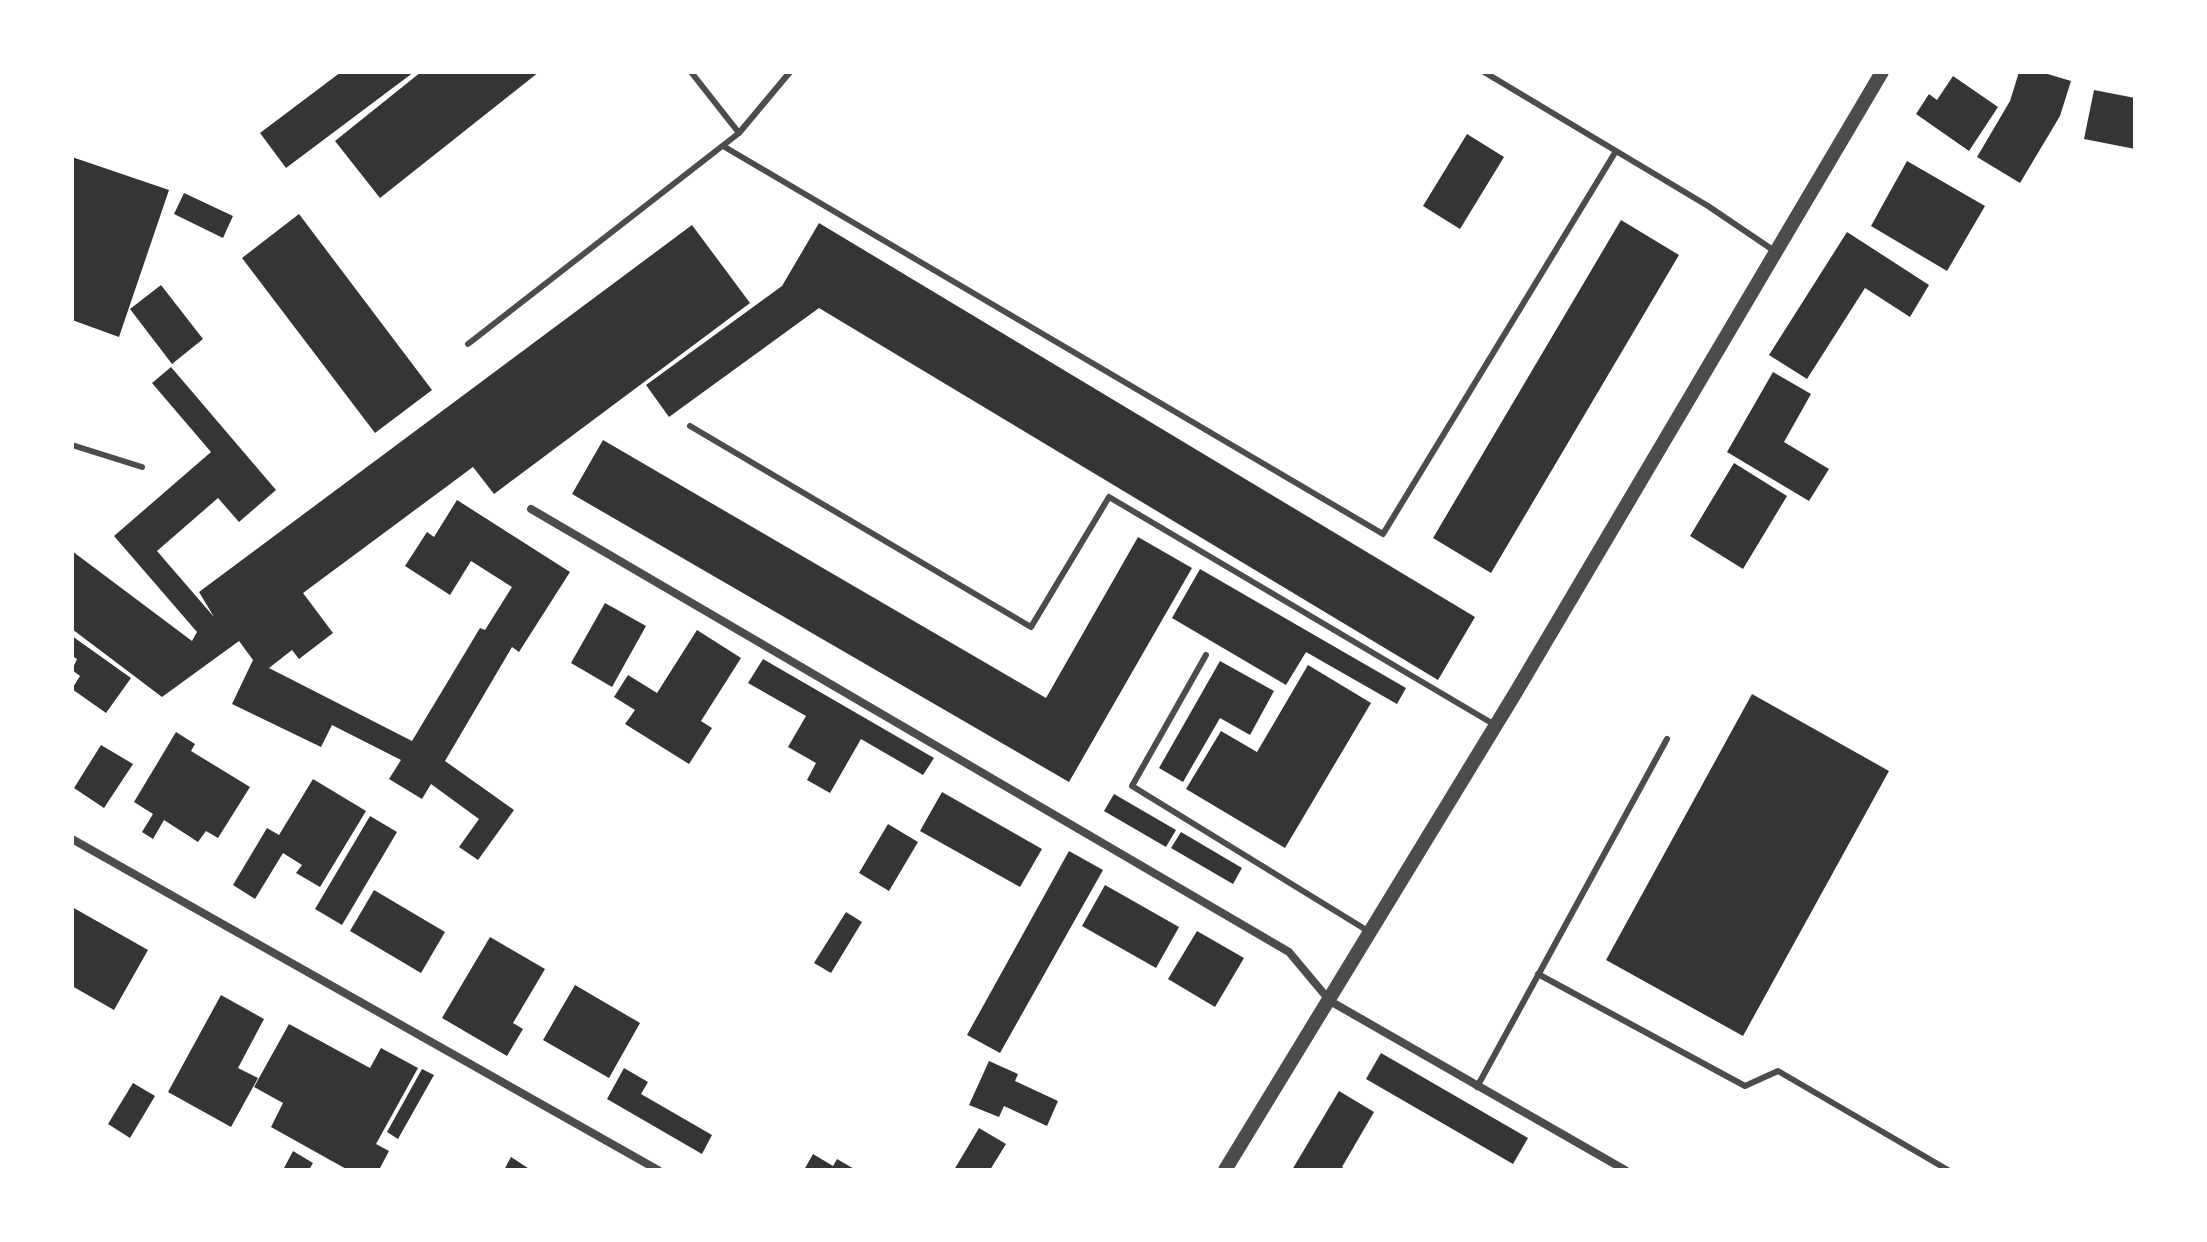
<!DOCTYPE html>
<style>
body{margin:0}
#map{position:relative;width:2207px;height:1242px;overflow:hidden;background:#fff;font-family:"Noto Sans",sans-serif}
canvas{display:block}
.frame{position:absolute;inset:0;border:74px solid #fff;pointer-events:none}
</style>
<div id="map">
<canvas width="2207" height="1242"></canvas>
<div class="frame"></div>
</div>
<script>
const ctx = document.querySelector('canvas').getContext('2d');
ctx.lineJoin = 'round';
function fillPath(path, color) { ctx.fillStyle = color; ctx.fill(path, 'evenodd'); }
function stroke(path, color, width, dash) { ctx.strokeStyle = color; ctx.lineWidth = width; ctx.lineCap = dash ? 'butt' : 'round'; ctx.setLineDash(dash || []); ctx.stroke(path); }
fillPath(new Path2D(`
 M341 72H414L286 168 260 133Z
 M421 72H539L380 198 335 141Z
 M2019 72H2041L2071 81 2060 116 2020 183 1977 157 2010 101Z
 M1953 76 1998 107 1969 151 1916 114 1929 94 1937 100Z
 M2094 90 2135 98V149L2084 139Z
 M1467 134 1504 157 1460 229 1423 206Z
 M72 157 169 190 119 337 72 320Z
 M1907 161 1985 206 1947 271 1871 226Z
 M184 193 233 216 223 238 174 214Z
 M299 214 432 390 375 433 242 258Z
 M1621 220 1679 255 1491 573 1433 538Z
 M819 223 1475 617 1438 680 819 308 669 417 646 385 782 286Z
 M692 225 750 303 494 494 473 467 303 593 333 633 299 659 292 650 269 668 412 741 480 628 485 630 512 587 471 561 450 595 405 566 427 532 434 537 457 500 570 572 519 652 512 647 445 761 514 810 478 860 459 847 479 819 431 784 422 799 389 779 401 760 332 725 321 747 232 704 253 660 239 641 162 697 72 629V551L192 641 197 632 114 536 211 452 152 383 171 367 276 490 239 522 218 498 157 551 214 617 199 592Z
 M1847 232 1929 285 1910 317 1865 288 1807 379 1769 355Z
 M161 285 203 339 172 364 130 309Z
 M1773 372 1811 394 1784 442 1829 469 1809 501 1727 452Z
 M603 440 1046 698 1138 537 1192 568 1069 782 572 494Z
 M1734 463 1787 496 1743 569 1690 536Z
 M1200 569 1406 688 1397 704 1306 652 1286 685 1172 618Z
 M605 603 646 626 612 687 571 663Z
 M697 630 741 658 701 721 712 728 689 764 625 724 635 710 614 697 628 675 657 693Z
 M72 636 131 678 106 713 72 689 80 676 72 670 77 659 72 656Z
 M763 659 934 758 923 775 861 739 830 793 807 780 816 763 788 747 806 716 748 683Z
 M1220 661 1274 691 1250 735 1220 718 1183 782 1159 768Z
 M1308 665 1371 703 1285 848 1186 789 1221 731 1257 752Z
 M1752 694 1889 771 1743 1036 1606 960Z
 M176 732 195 744 191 751 250 787 218 838 206 831 198 842 164 820 153 839 142 832 153 814 134 802Z
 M101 745 133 764 104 808 74 788Z
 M313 779 366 811 320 887 296 873 302 865 283 853 255 899 233 885 267 828 279 835Z
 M942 792 1042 849 1020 887 920 831Z
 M1114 794 1176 830 1166 847 1104 811Z
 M370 816 397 832 342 925 315 909Z
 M888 824 918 842 889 891 859 873Z
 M1181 832 1242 868 1233 884 1171 848Z
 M1069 851 1103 870 1000 1053 967 1035Z
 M1105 885 1179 927 1156 968 1082 926Z
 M374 890 445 932 421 973 350 931Z
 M72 907 148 950 114 1010 72 986Z
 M846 912 862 922 831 973 814 963Z
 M1197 931 1244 958 1215 1007 1168 979Z
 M490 937 545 969 513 1023 523 1029 507 1056 442 1018Z
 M575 985 640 1023 609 1078 543 1040Z
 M221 995 264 1019 238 1068 258 1078 231 1127 168 1092Z
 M289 1024 370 1068 381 1048 418 1068 376 1144 389 1151 379 1170H348L271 1127 283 1103 254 1087Z
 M1381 1053 1528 1138 1513 1164 1366 1079Z
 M989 1061 1018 1074 1015 1081 1058 1101 1047 1126 1004 1106 999 1117 969 1105Z
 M624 1068 648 1082 641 1094 712 1135 702 1154 607 1099Z
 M422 1069 434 1075 398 1139 387 1132Z
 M133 1083 155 1096 130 1138 108 1124Z
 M1339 1091 1374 1112 1342 1167 1347 1170H1292Z
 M979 1128 1006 1144 990 1170H954Z
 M293 1151 313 1163 309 1170H283Z
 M813 1154 833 1166 837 1159 856 1170H804Z
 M511 1157 531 1170H504Z`), '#353535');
stroke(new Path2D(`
 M1484 72 1708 206 1776 252
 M739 133 790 72
 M723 146 1383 534 1616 151
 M468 344 739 133 691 72
 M690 426 1031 627 1109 497 1495 725
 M72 445 142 467
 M1206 655 1132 786 1368 931
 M1538 974 1745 1086 1778 1071 1948 1170
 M1477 1087 1667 739`), '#4c4c4c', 6);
stroke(new Path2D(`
 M531 509 1289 952 1330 1001 1625 1170
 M72 839 658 1170`), '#4c4c4c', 8);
stroke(new Path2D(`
 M1225 1170 1516 692 1882 72`), '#4c4c4c', 14);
</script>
